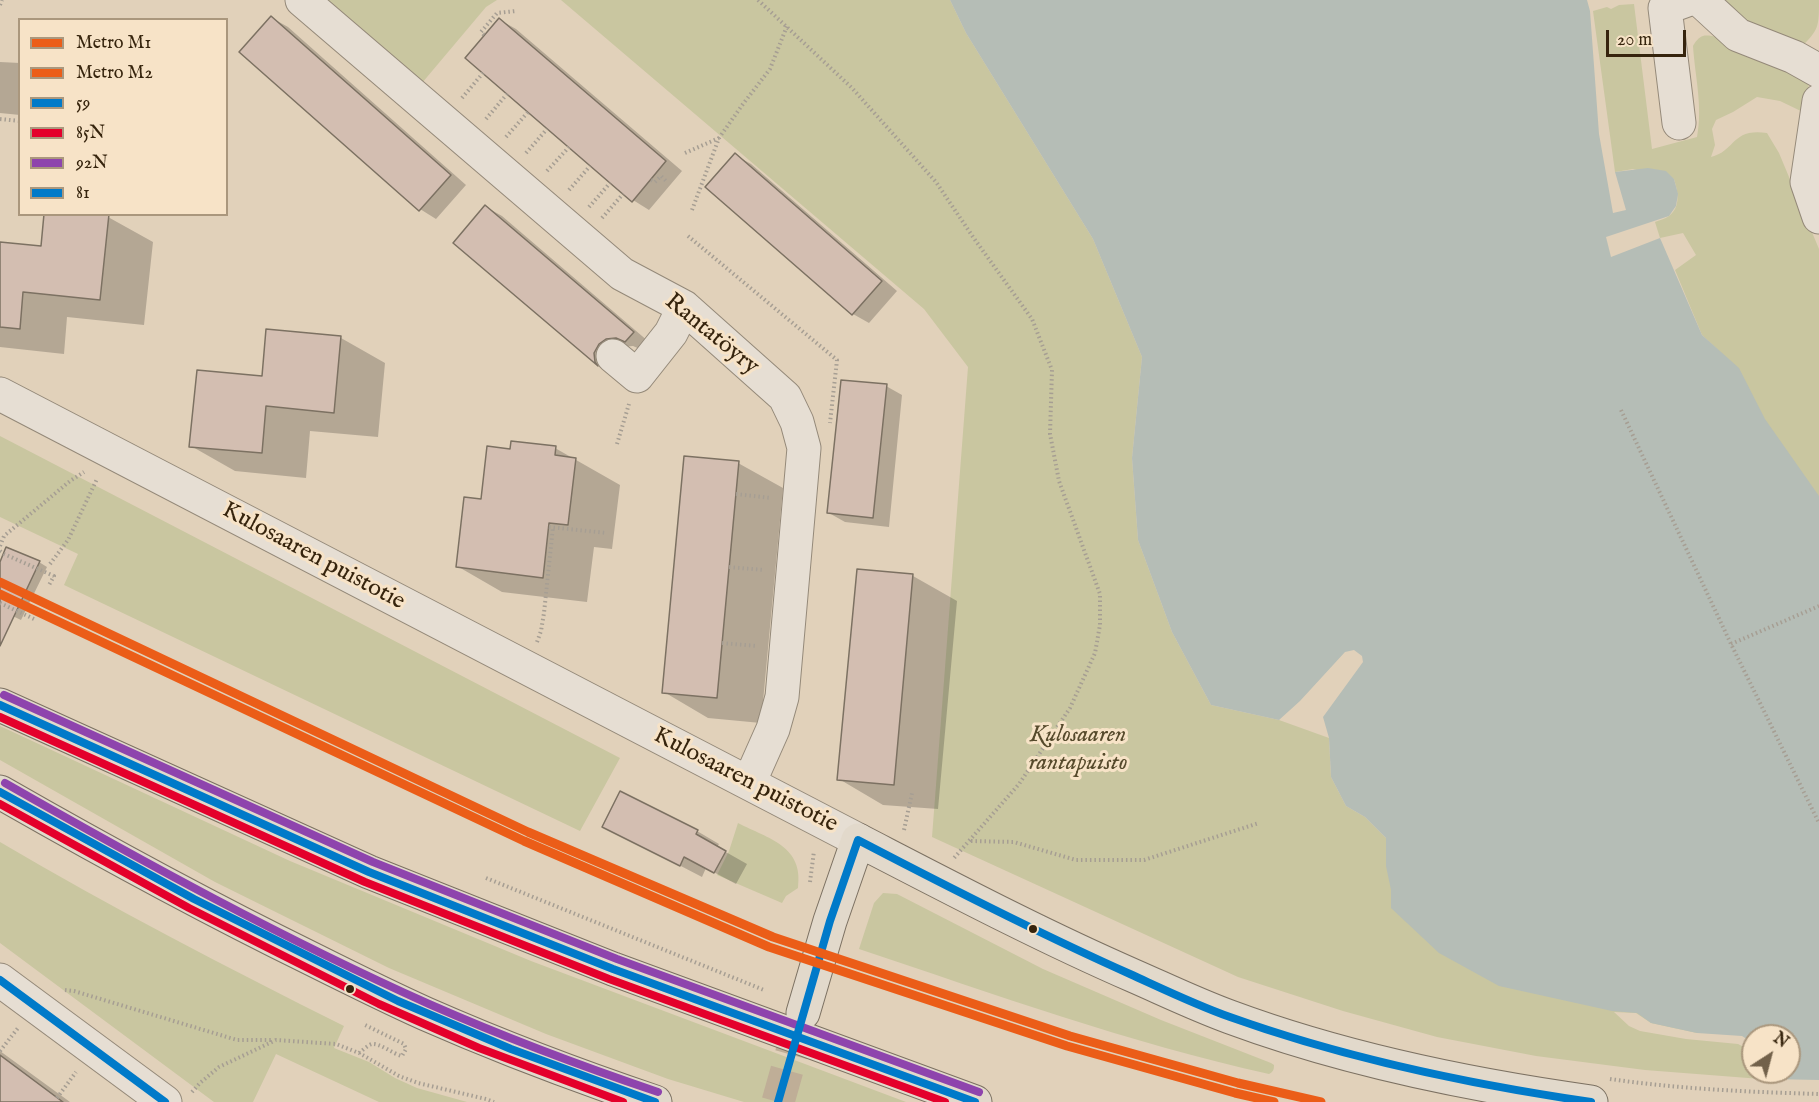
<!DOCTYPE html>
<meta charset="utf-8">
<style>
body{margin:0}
#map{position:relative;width:1819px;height:1102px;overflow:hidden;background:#e1d1ba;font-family:"IM FELL English",serif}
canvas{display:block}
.legend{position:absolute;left:18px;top:18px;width:210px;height:198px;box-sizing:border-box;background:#f7e3c7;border:2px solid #aa977d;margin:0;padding:8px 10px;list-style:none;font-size:18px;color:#36240d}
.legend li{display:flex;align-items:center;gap:12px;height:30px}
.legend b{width:30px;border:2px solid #aa977d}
.north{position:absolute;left:1741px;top:1024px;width:60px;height:60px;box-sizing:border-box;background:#f7e3c7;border:2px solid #aa977d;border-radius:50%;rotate:36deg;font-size:16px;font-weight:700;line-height:24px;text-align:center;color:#36240d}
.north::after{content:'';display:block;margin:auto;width:21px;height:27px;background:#72614a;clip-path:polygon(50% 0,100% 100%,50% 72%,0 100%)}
.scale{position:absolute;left:1606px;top:30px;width:80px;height:27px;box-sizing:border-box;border:3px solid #36240d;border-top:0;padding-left:8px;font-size:18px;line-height:21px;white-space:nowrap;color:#36240d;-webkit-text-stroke:4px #f7e3c7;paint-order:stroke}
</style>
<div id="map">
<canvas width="1819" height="1102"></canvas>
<ul class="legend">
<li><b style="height:8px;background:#eb5d18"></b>Metro M1</li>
<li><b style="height:8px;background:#eb5d18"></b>Metro M2</li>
<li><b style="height:8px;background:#007ac9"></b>59</li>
<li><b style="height:8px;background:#e4002b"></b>85N</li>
<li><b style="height:8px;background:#8e44ad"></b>92N</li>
<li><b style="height:8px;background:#007ac9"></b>81</li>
</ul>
<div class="north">N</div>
<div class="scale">20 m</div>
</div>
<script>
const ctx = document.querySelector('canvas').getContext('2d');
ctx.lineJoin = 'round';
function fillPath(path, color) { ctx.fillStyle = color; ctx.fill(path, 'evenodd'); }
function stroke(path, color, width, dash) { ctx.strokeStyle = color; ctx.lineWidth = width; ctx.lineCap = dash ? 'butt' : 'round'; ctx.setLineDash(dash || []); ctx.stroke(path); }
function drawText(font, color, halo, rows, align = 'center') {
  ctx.font = font + ' "IM FELL English",serif'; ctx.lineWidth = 6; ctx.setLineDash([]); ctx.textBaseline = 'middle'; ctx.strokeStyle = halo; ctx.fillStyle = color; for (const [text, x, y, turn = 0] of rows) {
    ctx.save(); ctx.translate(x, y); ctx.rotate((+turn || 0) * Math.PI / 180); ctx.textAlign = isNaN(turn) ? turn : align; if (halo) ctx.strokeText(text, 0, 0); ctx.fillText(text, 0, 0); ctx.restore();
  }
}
fillPath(new Path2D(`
 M319 0H497L486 7 422 83Z
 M561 0H950L966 33 1093 239 1142 357 1132 458 1138 540 1172 632 1211 705 1279 720 1329 738 1331 777 1346 806 1365 817 1386 838 1697 1033 1651 1023 1636 1013 1614 1012 1629 1026 1640 1031 1686 1039 1738 1044 1750 1050 1753 1054V1072H1761V1079L1645 1070 1536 1056 1437 1037 1343 1011 1238 977 932 837 968 367 924 309Z
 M1722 0H1819C1819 27 1819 30 1800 48L1744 26Z
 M1634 4 1652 149 1697 137C1703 106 1695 77 1693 46 1695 42 1699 37 1703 36 1717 31 1792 67 1810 75L1805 113 1780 101 1757 97 1733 112 1716 120 1712 129 1715 145 1711 157C1736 151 1731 128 1767 133L1779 153 1819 249V539L1700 382 1718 350 1702 335 1675 270 1696 255 1683 233 1660 238 1655 222C1659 220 1665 219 1669 216 1681 207 1678 192 1674 179L1633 169 1615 172 1593 11 1607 7 1611 9 1619 5Z
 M0 436 620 758 580 831 64 585 78 554 0 517Z
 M0 726 290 861 531 961 906 1102H744L668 1079 546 1034 389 968 215 882 0 760Z
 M738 823C769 839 804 846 798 888L786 896 782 903 717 875 729 851Z
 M0 842C112 908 228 968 344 1026L334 1048 369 1062 395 1078 417 1088 467 1102H379L276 1054 253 1102H214L0 943Z
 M883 893 897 894 1043 969 1161 1020 1271 1063 1274 1065C1274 1070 1273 1072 1269 1074 1129 1043 994 994 859 949L874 903Z`), '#c9c6a0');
fillPath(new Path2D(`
 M950 0H1587L1590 11 1599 134 1613 213 1626 210 1615 172 1648 168 1666 171 1674 179 1678 194 1676 206 1669 216 1606 237 1611 257 1660 238 1702 335 1739 368 1765 419 1819 496V1102H1769V1079L1767 1072H1789V1036H1753V1043L1742 1036 1697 1033 1651 1023 1637 1013 1612 1011 1499 986 1439 953 1391 908V890L1386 866V838L1365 817 1346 806 1331 777 1329 738 1323 717 1363 662 1362 656 1354 650 1345 652 1300 701 1279 720 1211 705 1172 632 1138 540 1132 458 1142 357 1093 239 966 33Z`), '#b5bdb6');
fillPath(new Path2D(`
 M1769 1079 1819 1080V1102H1769Z`), '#e1d1ba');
fillPath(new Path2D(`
 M272 18 288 27 466 185 436 219 420 209Z
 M500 20 516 29 682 171 649 210 633 200Z
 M0 62 20 63V115L0 113Z
 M735 155 751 164 897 291 869 323 853 314Z
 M486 207 502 216 649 342 642 350 633 346 623 347 611 372 599 365 455 243Z
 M108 217 153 242 144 325 67 317 64 354 0 347V243L42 248Z
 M267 331 341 338 385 363 378 437 310 431 306 478 235 471 191 446 263 378Z
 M886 386 902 395 889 527 845 522 829 513Z
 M555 448 620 485 612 549 594 547 587 602 502 592 457 566 482 501 511 450Z
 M738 463 783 488 761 723 708 718 664 692Z
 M39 562 47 567 21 620 0 610V565Z
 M913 576 957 601 938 809 883 805 839 779Z
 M604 826 697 831 719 844 717 847 747 864 736 884 706 868 702 877Z
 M0 1051 70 1102H0Z`), '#0003');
const building = new Path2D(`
 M271 16 451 175 419 211 239 52Z
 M499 18 666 161 632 202 465 58Z
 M735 153 882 281 852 315 705 187Z
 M485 205 634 332 625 342 616 338 606 339 599 344 594 353 595 362 598 366 453 243Z
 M44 214H109L100 300 23 292 20 329 0 327V242L41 246Z
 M266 329 341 336 334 413 266 406 262 453 189 447 197 370 262 376Z
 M841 380 887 384 873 518 827 513Z
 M511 441 556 446 555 455 576 458 568 525 549 523 543 578 456 567 464 497 481 499 487 446 510 449Z
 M684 456 739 461 717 698 662 693Z
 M6 547 40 561 0 646V562Z
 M857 569 913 574 894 785 837 780Z
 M620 791 698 830 696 834 726 851 714 873 684 857 680 866 602 827Z
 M0 1055 63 1102H0Z`);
fillPath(building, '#d3beb1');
stroke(building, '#7c7162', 1.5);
stroke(new Path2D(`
 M778 1102 803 1013`), '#bfae97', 33, [33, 16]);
const minor = new Path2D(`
 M302 0 622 274 684 307 785 397 797 422 804 448 782 697 773 729 749 783
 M1700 0 1738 35 1794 57 1819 71
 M1819 101 1807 182 1819 217
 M1679 123 1665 8 1687 0
 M613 356 637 376 671 333 684 307
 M0 394 858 840
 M0 980 165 1102`);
const major = new Path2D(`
 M803 1013 830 921 858 840C949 887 1040 935 1134 976 1166 990 1197 1005 1230 1017 1346 1060 1469 1085 1591 1102`);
const highway = new Path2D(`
 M0 705 369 872 613 969 975 1102
 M0 792C103 851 206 907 312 959 350 978 388 997 426 1014 501 1047 578 1076 655 1102`);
stroke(minor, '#948979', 35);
stroke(major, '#7c7162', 35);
stroke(highway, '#7c7162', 35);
stroke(new Path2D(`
 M758 0 852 88 936 182 973 237 1032 319 1052 370 1050 434 1059 481 1100 594V625L1095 653 1070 708 1019 784 954 858
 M0 5 2 0
 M484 35 481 32 497 13 516 11
 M462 98 483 73
 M0 119 20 121
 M486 119 507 94
 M506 137 528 112
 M526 153 547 129
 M685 153 719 138
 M547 171 569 147
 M651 180 655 182 661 176 667 182
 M569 190 590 166
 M589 207 610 183
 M692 210 719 138 743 104 770 69 787 26
 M602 218 623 194
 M688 236 837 360 830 423
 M1621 410 1731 644 1819 823
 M617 444 629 404
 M736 494 771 498
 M549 527 607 533
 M0 546 4 536 70 481 84 472
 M0 551 4 554 54 576 49 585
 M50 564 68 540 97 479
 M729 567 764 570
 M0 603 34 619
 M537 642 541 631 544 613 553 527
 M722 643 757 646
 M1731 644 1819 606
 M904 830 912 793
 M971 841 1014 842 1076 860H1144L1259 823
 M486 878 764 990
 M810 882 814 851
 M65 990 74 991 237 1040H272
 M0 1051 18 1028
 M359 1053C363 1050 368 1045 372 1044 380 1043 393 1054 402 1056L406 1049 404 1044 365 1025
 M1610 1079C1679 1089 1750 1092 1819 1094
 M192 1092 200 1083 219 1067 276 1040 336 1044 359 1053 399 1076 418 1083 486 1099 494 1102
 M57 1098 76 1072`), '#a69e93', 4, [1.5, 3]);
stroke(minor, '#e6ded3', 33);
stroke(major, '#e2d9cb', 33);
stroke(highway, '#e2d9cb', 33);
stroke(new Path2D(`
 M0 705 369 872 613 969 975 1102
 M0 792 194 899 398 1001 511 1049 655 1102`), '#007ac9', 8);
stroke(new Path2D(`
 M0 717 365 882 609 979 945 1102
 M0 804 189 908 379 1004 479 1048 623 1102`), '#e4002b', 8);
stroke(new Path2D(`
 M4 695 373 862 617 959 979 1092
 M5 783C143 862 284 939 429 1004 504 1037 581 1066 658 1092`), '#8e44ad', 8);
stroke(new Path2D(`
 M0 980 165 1102
 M778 1102 830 921 858 840C948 887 1038 933 1130 974 1163 989 1196 1005 1230 1017 1347 1059 1468 1084 1591 1102`), '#007ac9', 8);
stroke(new Path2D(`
 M0 582 528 832 773 937 1070 1036 1238 1083 1321 1102`), '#eb5d18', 9);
stroke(new Path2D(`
 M0 594 524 841 769 947 1067 1046 1235 1093 1274 1102`), '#eb5d18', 9);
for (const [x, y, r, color] of [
 [1033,929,5,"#36240d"],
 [350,989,5,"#36240d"]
]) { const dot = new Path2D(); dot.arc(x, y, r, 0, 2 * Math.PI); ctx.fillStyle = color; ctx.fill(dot); stroke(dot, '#f7e3c7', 2); }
drawText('24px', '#36240d', '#f7e3c7', [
 ["Rantatöyry",711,335,39],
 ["Kulosaaren puistotie",313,557,28],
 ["Kulosaaren puistotie",745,781,27]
]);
drawText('italic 24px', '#564a2c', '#f7e3c7', [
 ["Kulosaaren",1078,736],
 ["rantapuisto",1078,764]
]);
</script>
